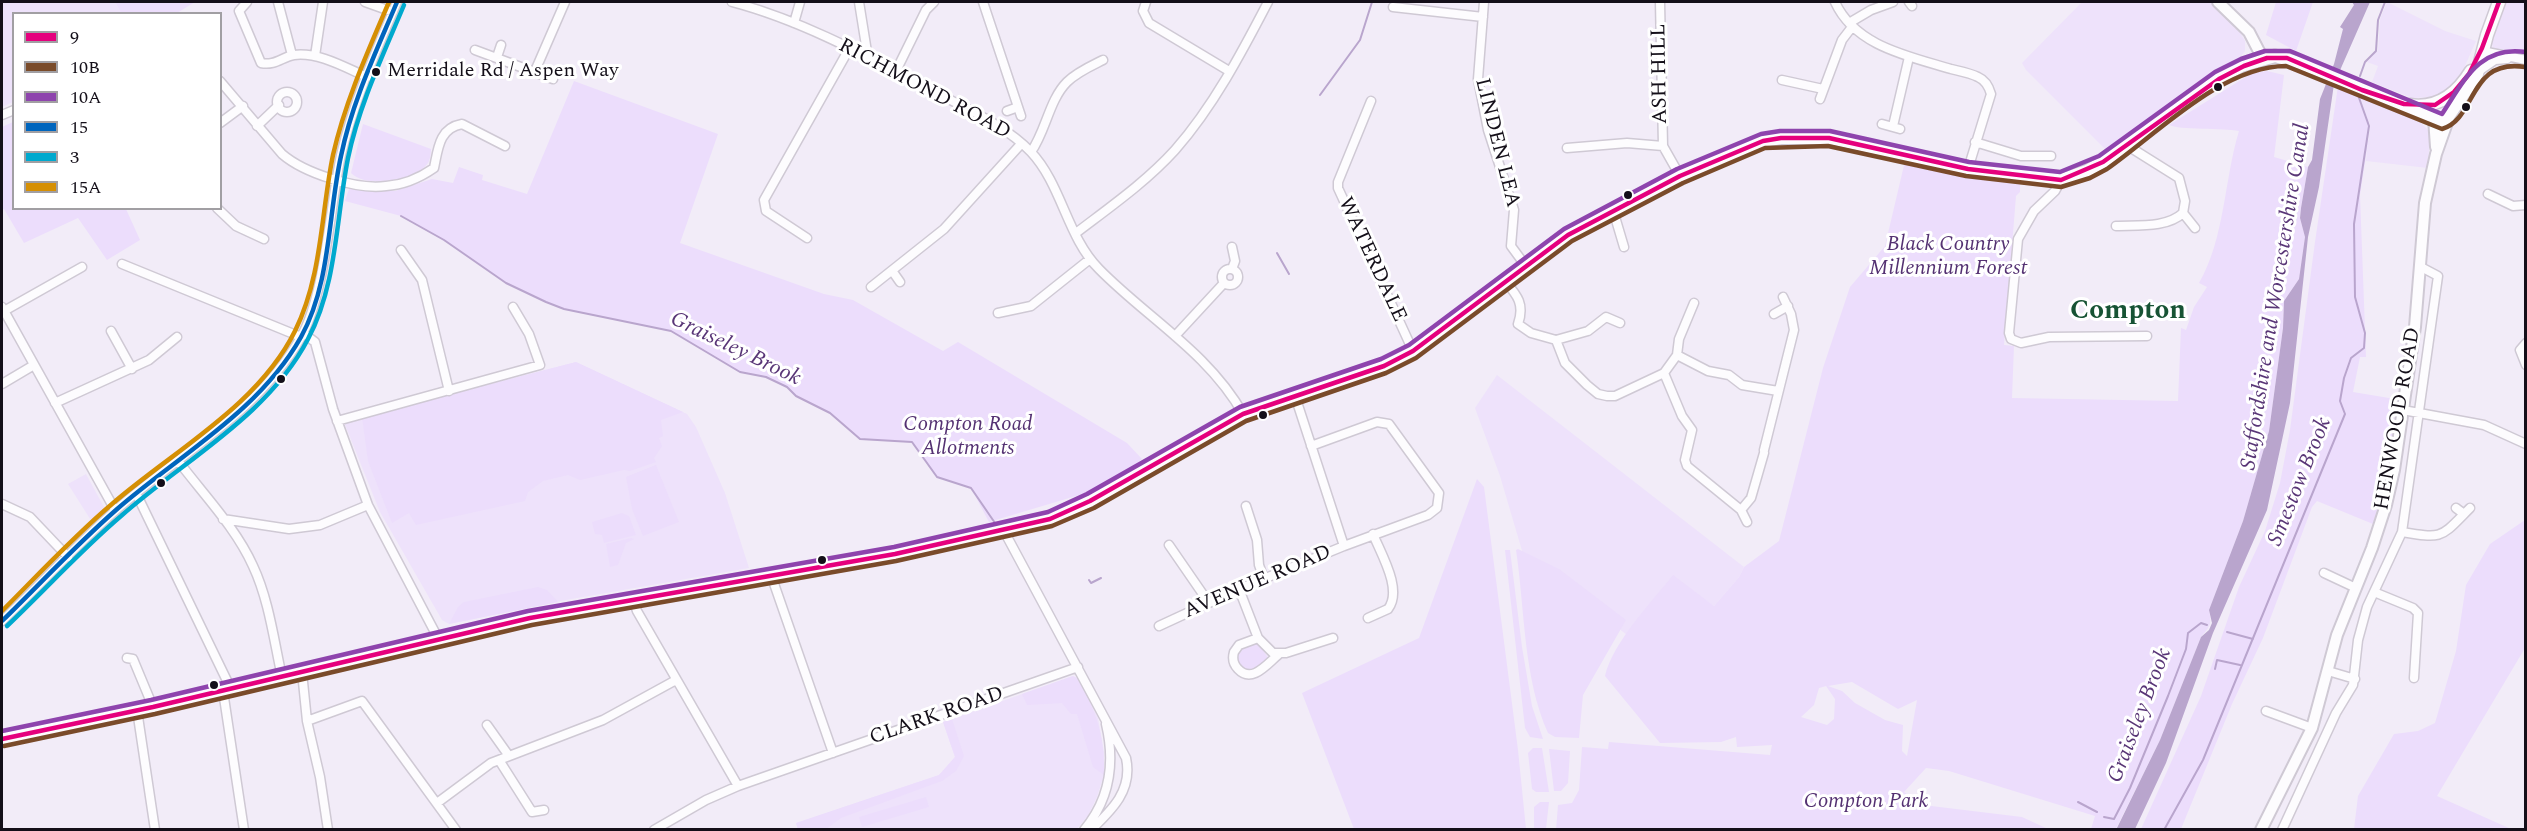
<!DOCTYPE html>
<style>
body{margin:0}
#map{position:relative;width:2527px;height:831px;overflow:hidden;background:#f2ecf8;font-family:Spectral,serif}
canvas{display:block}
.frame{position:absolute;inset:0;border:3px solid #140f19;pointer-events:none}
.legend{position:absolute;left:12px;top:12px;width:210px;height:198px;box-sizing:border-box;background:#fff;border:2px solid #a19fa3;margin:0;padding:8px 10px;list-style:none;font-size:18px;color:#140f19}
.legend li{display:flex;align-items:center;gap:12px;height:30px}
.legend b{width:30px;border:2px solid #a19fa3}
</style>
<div id="map">
<canvas width="2527" height="831"></canvas>
<div class="frame"></div>
<ul class="legend">
<li><b style="height:8px;background:#e5007d"></b>9</li>
<li><b style="height:8px;background:#7a4b2a"></b>10B</li>
<li><b style="height:8px;background:#8e44ad"></b>10A</li>
<li><b style="height:8px;background:#0065bd"></b>15</li>
<li><b style="height:8px;background:#00a9ce"></b>3</li>
<li><b style="height:8px;background:#d58f04"></b>15A</li>
</ul>
</div>
<script>
const ctx = document.querySelector('canvas').getContext('2d');
ctx.lineJoin = 'round';
function fillPath(path, color) { ctx.fillStyle = color; ctx.fill(path, 'evenodd'); }
function stroke(path, color, width, dash) { ctx.strokeStyle = color; ctx.lineWidth = width; ctx.lineCap = dash ? 'butt' : 'round'; ctx.setLineDash(dash || []); ctx.stroke(path); }
function drawText(font, color, halo, rows, align = 'center') {
  ctx.font = font + ' Spectral,serif'; ctx.lineWidth = 6; ctx.setLineDash([]); ctx.textBaseline = 'middle'; ctx.strokeStyle = halo; ctx.fillStyle = color; for (const [text, x, y, turn = 0] of rows) {
    ctx.save(); ctx.translate(x, y); ctx.rotate((+turn || 0) * Math.PI / 180); ctx.textAlign = isNaN(turn) ? turn : align; if (halo) ctx.strokeText(text, 0, 0); ctx.fillText(text, 0, 0); ctx.restore();
  }
}
fillPath(new Path2D(`
 M2 2H115L121 13 14 14 13 102 2 107Z
 M2082 2H2212L2236 26 2245 41V51L2240 58 2177 99 2110 154 2026 70 2022 63Z
 M2387 2 2445 31 2476 41 2461 75 2445 91 2435 97 2412 98 2372 82 2378 66 2367 62 2378 50 2380 19Z
 M2505 2H2525V59L2493 50 2492 43Z
 M2358 95 2421 123 2430 132 2428 168 2366 161 2370 125Z
 M576 362 687 414 696 427 725 493 749 568 566 600 449 624 442 620 380 512 344 422Z
 M1497 375 1744 567 1739 577 1714 606 1705 600 1643 613 1627 635 1523 554 1500 476 1475 408Z
 M86 474 105 509 92 522 68 484Z
 M1073 676 1079 679 1098 718 1104 752V775L1097 797 1088 816 1077 829 798 830 796 823 939 775 955 757 943 722Z`), '#eee2fb');
fillPath(new Path2D(`
 M115 2H195L177 13H121Z
 M2276 2H2313L2296 51 2266 35Z
 M2267 71 2284 75 2274 157 2308 167 2301 208 2300 218 2305 237 2299 279 2284 301 2283 328 2269 431 2243 521 2209 610C2212 625 2210 626 2201 637L2160 740 2116 829H2091L2095 816 1949 771 1926 768 1904 792 1923 805 2022 817 2048 829 1556 830 1558 805 1572 803 1579 790 1582 747 1608 749 1609 742 1770 755 1772 745 1737 747 1736 737 1721 742 1660 743 1605 676C1613 642 1651 603 1673 575L1714 606 1739 577 1744 567 1779 541 1823 368 1850 287 1885 246 1905 161 2020 182V192L2016 196 2004 345 2014 346 2012 398 2178 401 2181 328 2186 330 2194 307 2207 287 2199 283C2225 238 2224 180 2239 131 2224 128 2179 130 2169 125L2252 73ZM1852 682 1898 709 1917 700 1907 756 1902 751 1903 725 1885 720 1855 703 1842 691 1828 686ZM1826 686 1835 699 1834 719 1827 725 1801 717 1814 705 1819 688Z
 M574 81 718 134 680 243 824 294 853 300 943 351 958 342 1127 443 1142 459 1106 487 989 522 971 488 937 477 912 442 860 439 830 413 796 396 787 387 766 377 740 372 671 331 564 309 546 302 506 283 444 240 401 216 345 201 349 189 395 191 432 179 453 183 459 167 483 175 482 180 527 194Z
 M2338 86 2358 95 2369 122 2368 143 2360 195 2366 357H2360L2353 392 2395 399C2393 442 2386 483 2373 524L2317 501 2312 507 2263 638 2232 704 2181 829H2141L2201 696 2239 587 2265 531 2280 483 2290 430 2315 242Z
 M13 122 14 208 126 209 140 240 107 260 78 218 24 243 4 209 2 210V127Z
 M363 124 431 149C431 153 430 160 428 163 416 181 366 189 351 173Z
 M576 362 683 412 661 420 663 436 659 438 662 446 654 458 656 462 630 471 624 470 580 480 568 475 543 481 528 492 525 501 416 525 409 513 392 523 368 461 362 417Z
 M656 465 679 522 643 536 632 509 626 477Z
 M1477 479 1484 487 1518 750 1526 829H1354L1302 693 1419 638Z
 M622 513 629 516 636 535 604 543 602 535 595 534 592 522Z
 M2525 520V648L2437 796 2511 829H2354L2358 796 2394 734 2418 731 2435 723 2456 651 2466 585 2490 544Z
 M631 538 634 539 626 543 618 565 610 567 606 544Z
 M1518 549 1559 569 1626 620 1583 695 1579 738 1555 737 1548 733C1523 677 1525 610 1516 550Z
 M1505 550H1510L1522 647 1532 706 1543 739 1530 737 1525 728Z
 M538 587 547 590 558 602 449 624 458 607 464 602Z
 M1256 640 1269 659 1250 673 1236 664 1235 653 1240 646Z
 M1073 676 1079 679C1096 714 1105 734 1104 775L1093 767 1077 714H1071L1062 703 1027 705 1022 694Z
 M952 719 964 756 956 771 942 781 841 818 826 829H798L796 823 939 775 955 757 943 722Z
 M1533 748H1542L1549 792H1536L1532 789 1528 753Z
 M1549 749 1570 751 1568 783 1561 791H1554Z
 M926 797 929 807 862 827 859 817Z
 M1540 802H1549L1546 829H1534V807Z`), '#ecddfc');
fillPath(new Path2D(`
 M2352 2H2370L2334 84 2319 187 2308 237 2290 403 2267 510 2213 633 2166 763 2135 829 2116 830 2160 740 2201 637 2209 630 2212 623 2209 610 2243 521 2269 431 2283 328 2284 301 2299 279 2305 237 2300 218 2301 208 2308 167 2312 160 2320 99 2334 64 2343 29 2340 27 2354 5Z`), '#b9a5cd');
stroke(new Path2D(`
 M2360 76 2365 62 2376 51 2378 20 2385 2
 M1320 95 1360 40 1372 2
 M401 216 444 240 506 283 546 302 564 309 671 331 740 372 766 377 787 387 796 396 830 413 860 439 912 442 937 477 971 488 995 523
 M1277 253 1289 274
 M1089 580 1091 583 1101 578
 M2227 632 2253 639
 M2215 669 2217 660 2240 665
 M2078 802 2097 812
 M2104 817 2114 819 2130 788 2168 696 2186 649 2188 633 2201 623 2207 625
 M2164 830 2203 760 2345 414 2340 401 2344 378 2351 358 2364 348 2365 333 2355 297 2354 224 2369 126 2358 95`), '#b9a5cd', 2);
const minor = new Path2D(`
 M247 2 239 11 261 63C275 66 282 57 294 55 319 52 344 67 367 77
 M278 2 292 55
 M365 2 393 12
 M732 2C804 21 872 59 939 94 969 110 1006 126 1031 152 1062 185 1067 237 1099 269 1146 317 1209 353 1243 414
 M859 2 868 58
 M983 2 1021 116
 M1146 2 1143 11 1149 23 1229 71
 M1484 2 1478 79 1488 130 1514 210 1511 246 1525 265
 M1660 2 1663 146 1680 176
 M1835 2C1855 46 1908 56 1951 69 1959 71 1970 73 1978 77 1985 80 1989 87 1991 94L1968 169
 M1909 2 1912 6
 M1393 7 1483 17
 M794 23 800 2
 M1849 23 1871 10 1893 2
 M475 50 553 79
 M2482 51 2526 60
 M315 56 323 2
 M497 57 501 45
 M535 71 565 2
 M896 71 926 10 934 2
 M2479 71 2495 60 2507 59
 M1782 80 1823 89
 M220 81 282 154C304 173 356 190 386 186 403 185 421 177 434 168 438 149 439 128 462 124L505 146
 M277 102a10 10 0 1 1 20 0a10 10 0 1 1-20 0Z
 M1820 99 1842 40 1852 27
 M1371 101 1338 182V188L1413 351
 M1007 111 1018 107
 M2 115 14 110
 M220 123 243 106
 M1882 124 1900 129
 M257 126 279 105
 M1893 126 1909 57
 M1975 142 2021 156H2051
 M2128 146 2179 178 2185 201 2183 213
 M1567 148 1627 143 1663 146
 M1031 152C1046 131 1049 100 1067 82 1077 72 1091 66 1103 60
 M2061 180 2055 191 2034 211 2018 239 2009 333 2011 339 2021 343 2049 337 2147 336
 M2488 194 2513 206 2526 205
 M217 208 236 226 264 239
 M1613 210 1624 247
 M2116 226C2138 225 2167 228 2183 213L2195 228
 M1076 233C1110 207 1146 182 1175 150 1213 107 1242 52 1268 2
 M807 238 766 211 764 200 849 49
 M1232 247 1235 261 1232 269
 M401 250 422 280 449 391
 M122 264 301 337
 M1222 277a8 8 0 1 1 16 0a8 8 0 1 1-16 0Z
 M893 272 900 282
 M1505 281C1517 295 1525 304 1518 324L1531 333 1556 340 1565 363 1587 385 1598 394 1607 396H1615L1664 373 1677 355 1708 371 1729 375 1742 385 1778 391
 M871 287 944 229 1021 144
 M2 307 115 510
 M4 311 82 267
 M998 313 1031 306 1090 259
 M1774 314 1788 306
 M111 331 132 369
 M303 333 315 342 333 409 368 505 439 640
 M1175 336 1224 283
 M1556 340 1588 331 1606 317 1620 323
 M2526 343 2520 350 2526 365
 M1677 355 1679 339 1694 303
 M1664 373 1682 416 1692 430 1685 460 1687 466 1741 510 1747 522
 M2 384 34 365
 M55 403 149 360 177 337
 M2403 410 2484 425 2526 444
 M337 421 540 365 529 334 513 307
 M1311 446 1377 422 1389 424 1439 493 1437 508 1428 515 1344 546
 M1764 450 1794 330 1791 314 1783 297
 M179 462C204 495 236 528 253 566 269 600 274 641 282 677
 M136 493 231 689
 M2 504 30 517 68 557
 M1246 506 1257 540 1259 565 1264 579
 M2456 508 2464 514
 M1741 510 1751 498 1764 453
 M223 519 289 529 320 525 368 505
 M1004 531 1126 758C1133 790 1112 810 1091 830
 M2402 532C2444 539 2440 538 2470 508
 M1169 545 1209 603
 M2324 573 2356 588
 M771 575 833 753
 M1239 589 1258 638 1273 653H1286L1333 638
 M2374 592 2413 608 2418 613 2414 678
 M633 599 637 611 738 786
 M1368 618 1388 609C1403 590 1381 554 1373 534
 M2 621C40 585 76 545 116 510 179 454 258 413 301 337 325 295 330 206 341 155 353 103 376 51 397 2
 M1159 626 1239 589 1344 546 1295 396
 M1258 638 1239 645 1234 652C1232 659 1233 664 1238 669 1252 684 1267 664 1278 655
 M127 658 133 659 153 707
 M2328 671 2355 679
 M302 672 307 721 320 777 328 830
 M223 691 244 830
 M137 710 155 830
 M2266 711 2312 728
 M307 721 362 701 456 830
 M487 725 509 756
 M499 760 532 812 544 810
 M437 803 491 763 603 720 676 680
 M654 830 706 800 738 786 1078 667
 M1084 830C1110 799 1115 762 1106 724
 M2282 830 2336 713 2353 685 2358 640 2367 607 2402 532 2438 276 2421 267`);
const major = new Path2D(`
 M2218 2 2249 32 2263 59
 M2434 118 2436 147
 M2261 830 2312 728 2337 635 2372 548 2386 505 2394 470 2415 327 2425 203 2436 154 2448 120`);
const highway = new Path2D(`
 M2410 105C2437 109 2457 94 2471 71
 M2 739 153 707 530 618 895 554 1050 519 1090 501 1243 414 1384 366 1413 351 1568 235 1680 176 1763 141 1781 138H1829L1968 169 2061 180 2087 171 2103 162 2210 84 2241 66 2275 56 2300 63 2439 121H2445L2477 74 2487 35 2499 2`);
stroke(minor, '#cfc9d4', 11);
stroke(major, '#cfc9d4', 14);
stroke(highway, '#cfc9d4', 15);
stroke(minor, '#fdfcfe', 8);
stroke(major, '#fdfcfe', 10);
stroke(highway, '#fdfcfe', 12);
stroke(new Path2D(`
 M2 739 153 707 530 618 895 554 1050 519 1090 501 1243 414 1384 366 1413 351 1568 235 1680 176 1763 141 1781 138H1829L1968 169 2061 180 2103 162 2219 79 2244 66 2267 58H2287L2362 90 2404 104 2435 105 2454 92 2469 74 2482 48 2499 2`), '#e5007d', 4.5);
stroke(new Path2D(`
 M4 746 155 714 532 625 896 561 1052 526 1094 508 1246 421 1386 373 1416 358 1572 241 1683 183 1765 148 1828 146 1966 176 2061 187 2090 178 2107 169C2157 134 2222 66 2286 66L2442 129C2477 119 2468 58 2525 67`), '#7a4b2a', 4.5);
stroke(new Path2D(`
 M2 731 151 700 528 611 894 547 1048 512 1087 494 1240 407 1381 359 1409 345 1564 229 1677 169 1761 134 1780 131H1830L1969 162 2060 172 2099 156 2215 72 2241 59 2265 51H2290L2442 114C2464 81 2479 45 2526 52`), '#8e44ad', 4.5);
stroke(new Path2D(`
 M2 621C40 584 76 545 116 510 179 455 259 412 301 337 331 283 328 214 341 156 352 102 376 52 397 2`), '#0065bd', 4.5);
stroke(new Path2D(`
 M7 626C45 590 81 550 121 516 184 460 268 416 308 339 337 285 336 218 348 158 359 105 383 55 404 5`), '#00a9ce', 4.5);
stroke(new Path2D(`
 M2 611C38 575 73 537 112 504 173 451 258 406 295 331 322 277 321 213 333 155 345 102 368 51 389 2`), '#d58f04', 4.5);
for (const [x, y, r, color] of [
 [376,72,5,"#140f19"],
 [2218,87,5,"#140f19"],
 [2466,107,5,"#140f19"],
 [1628,195,5,"#140f19"],
 [281,379,5,"#140f19"],
 [1263,415,5,"#140f19"],
 [161,483,5,"#140f19"],
 [822,560,5,"#140f19"],
 [214,685,5,"#140f19"]
]) { const dot = new Path2D(); dot.arc(x, y, r, 0, 2 * Math.PI); ctx.fillStyle = color; ctx.fill(dot); stroke(dot, '#fff', 2); }
drawText('20px', '#140f19', '#fff', [
 ["Merridale Rd / Aspen Way",387,72]
], 'left');
drawText('21px', '#140f19', '#fff', [
 ["ASH HILL",1661,74,-91],
 ["RICHMOND ROAD",924,90,28],
 ["LINDEN LEA",1496,143,76],
 ["WATERDALE",1371,260,65],
 ["HENWOOD ROAD",2399,419,-80],
 ["AVENUE ROAD",1258,583,-23],
 ["CLARK ROAD",937,717,-19]
]);
drawText('italic 21px', '#543172', '#fff', [
 ["Black Country",1948,246],
 ["Millennium Forest",1948,270],
 ["Compton Road",968,426],
 ["Allotments",968,450],
 ["Compton Park",1866,803]
]);
drawText('italic 22px', '#593677', '#fff', [
 ["Staffordshire and Worcestershire Canal",2277,297,-81],
 ["Graiseley Brook",735,350,26],
 ["Smestow Brook",2301,482,-68],
 ["Graiseley Brook",2141,716,-69]
]);
drawText('bold 27px', '#175334', '#fff', [
 ["Compton",2128,313]
]);
</script>
